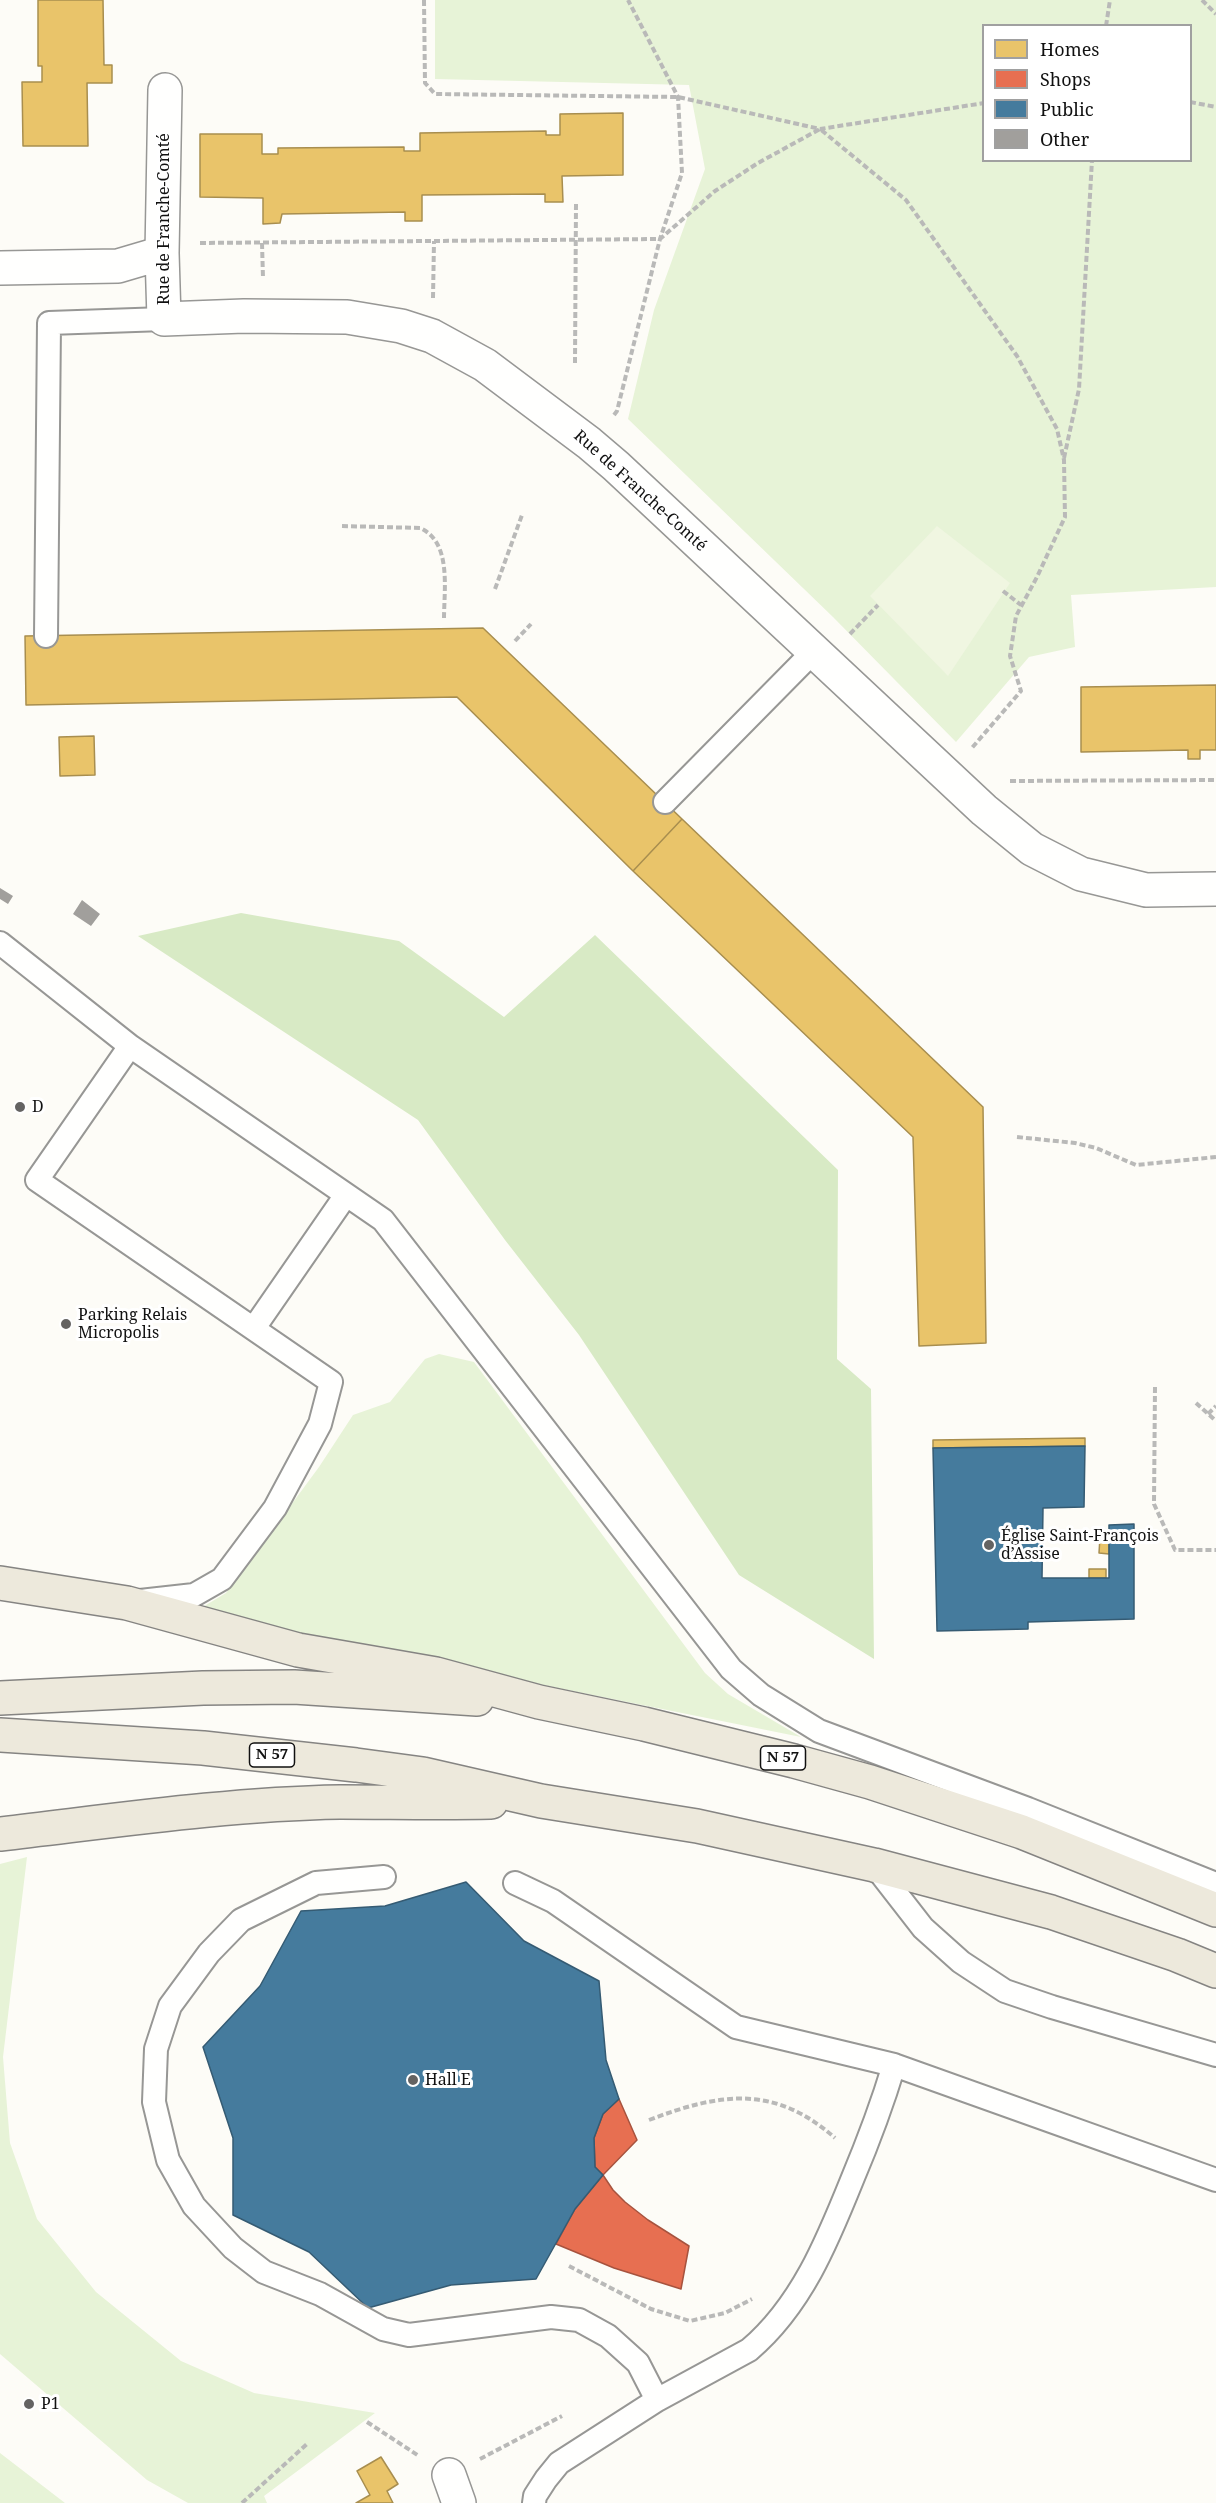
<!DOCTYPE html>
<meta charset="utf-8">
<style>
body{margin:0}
#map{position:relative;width:1216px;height:2503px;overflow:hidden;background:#fdfcf7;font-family:"Noto Serif",serif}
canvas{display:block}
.legend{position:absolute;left:982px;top:24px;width:210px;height:138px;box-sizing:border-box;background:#fff;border:2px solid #a0a0a0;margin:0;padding:8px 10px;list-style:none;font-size:18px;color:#111}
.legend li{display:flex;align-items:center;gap:12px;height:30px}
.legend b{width:30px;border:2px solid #a0a0a0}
</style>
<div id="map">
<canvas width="1216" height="2503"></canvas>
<ul class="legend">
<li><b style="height:16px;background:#e9c46a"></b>Homes</li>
<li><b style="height:16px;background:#e76f51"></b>Shops</li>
<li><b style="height:16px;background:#457b9d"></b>Public</li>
<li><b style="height:16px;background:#a19f9c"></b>Other</li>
</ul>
</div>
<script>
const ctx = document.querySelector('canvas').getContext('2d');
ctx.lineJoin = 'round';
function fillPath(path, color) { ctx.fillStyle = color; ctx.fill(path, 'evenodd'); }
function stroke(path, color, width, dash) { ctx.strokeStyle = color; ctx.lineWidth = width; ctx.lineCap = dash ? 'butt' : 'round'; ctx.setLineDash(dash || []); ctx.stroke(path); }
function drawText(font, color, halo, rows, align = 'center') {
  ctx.font = font + ' "Noto Serif",serif'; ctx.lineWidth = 6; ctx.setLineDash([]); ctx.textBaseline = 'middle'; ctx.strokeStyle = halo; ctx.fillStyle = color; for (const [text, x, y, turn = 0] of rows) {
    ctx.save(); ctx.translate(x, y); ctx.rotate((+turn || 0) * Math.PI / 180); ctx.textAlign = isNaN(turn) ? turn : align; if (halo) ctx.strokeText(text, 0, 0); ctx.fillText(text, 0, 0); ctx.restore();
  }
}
fillPath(new Path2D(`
 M435 0H1216V587L1071 595 1075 647 1029 657 956 742 833 617 628 419 654 310 705 169 689 85 435 79ZM984 26H1190V160H984Z
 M439 1354 474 1362 705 1673 728 1694 801 1737 191 1614 226 1593 319 1467 353 1415 390 1402 425 1359Z
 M27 1857 3 2057 10 2143 37 2219 96 2292 181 2361 254 2393 375 2413 264 2496 267 2503H188L147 2480 0 2354V1864Z
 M0 2453 65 2503H0Z`), '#e7f3d7');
fillPath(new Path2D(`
 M241 913 399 941 504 1017 595 935 838 1170 837 1359 871 1389 874 1659 739 1575 579 1335 505 1240 418 1120 138 936Z`), '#d8eac5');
fillPath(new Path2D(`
 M937 526 1010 583 948 676 870 596Z`), '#f0f6e1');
const homes = new Path2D(`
 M38 0H103L104 65H112V83H87L88 146H23L22 82H42V66H38Z
 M623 113V175L562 176 563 202H545V194L422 195V221H405V212L282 214 280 223 263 224V198L200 197V134H262V154H278V148L404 147V151H420V133L546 131V135H560V114Z
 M483 628 682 819 633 871 457 697 26 705 25 636Z
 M1216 685V750H1200V759H1188V750L1081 752V687Z
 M94 736 95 775 60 776 59 737Z
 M682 819 983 1107 986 1343 919 1346 913 1137 633 871Z
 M1085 1438V1446L933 1448V1440Z
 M1100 1537H1109V1554L1099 1553Z
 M1089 1569H1106V1578H1089Z
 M381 2457 398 2484 387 2491 393 2503H356L370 2495 357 2471Z`);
fillPath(homes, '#e9c46a');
stroke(homes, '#a88e4f', 1.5);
const shops = new Path2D(`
 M619 2099 637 2140 603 2175 595 2167 594 2138 603 2114Z
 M603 2175 613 2190 625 2202 648 2220 689 2246 681 2289 614 2268 556 2244 575 2209Z`);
fillPath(shops, '#e76f51');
stroke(shops, '#a7533e', 1.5);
const public = new Path2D(`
 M1085 1446 1084 1507 1043 1508 1042 1578H1109V1525L1134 1524V1619L1028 1622V1629L937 1631 933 1448Z
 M466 1882 524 1941 599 1981 606 2060 619 2099 603 2114 594 2138 595 2167 603 2175 575 2209 536 2279 451 2285 368 2308 309 2252 233 2215V2138L203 2047 260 1986 301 1911 385 1906Z`);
fillPath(public, '#457b9d');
stroke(public, '#355b73', 1.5);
fillPath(new Path2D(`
 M0 888 13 896 8 904 0 899Z
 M82 900 100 914 91 926 73 914Z`), '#a19f9c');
const lane = new Path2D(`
 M46 636 49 323 164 319
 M665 802 813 652
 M0 943 130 1046 383 1220 731 1669 761 1695 819 1731 1028 1809 1216 1884
 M130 1046 37 1180 331 1382 320 1424 275 1508 222 1579 194 1595 140 1601
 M254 1328 346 1195
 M874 1865 923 1928 961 1962 1005 1991 1052 2007 1216 2055
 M384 1877 316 1883 241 1920 209 1953 170 2006 156 2049 154 2102 168 2160 194 2206 233 2248 264 2272 320 2294 383 2329 409 2335 551 2317 579 2320 608 2336 638 2363 657 2400
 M515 1883 553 1901 736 2027 894 2065
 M534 2503 535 2496 546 2479 559 2463 657 2400 749 2350C801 2306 827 2242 852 2180 868 2142 882 2105 894 2065L1216 2180`);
const street = new Path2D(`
 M165 90 162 253 164 319 244 316 347 317 401 326 432 336 485 365 589 443 616 466 984 810 1032 849 1081 874 1146 890 1216 889
 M0 268 118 266 162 253
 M449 2475 459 2503`);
const primary = new Path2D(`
 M0 1583 127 1603 298 1650 436 1674 539 1702 644 1724 794 1761 870 1782 1022 1832 1216 1910
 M0 1698 203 1688 294 1687 477 1699
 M0 1735 203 1748 356 1765 423 1774 541 1801 697 1826 874 1865 1051 1912 1177 1955 1216 1971
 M0 1834C113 1821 227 1804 340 1802 390 1802 441 1803 491 1802`);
stroke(lane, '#979795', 26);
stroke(street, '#979795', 36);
stroke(primary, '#858482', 36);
stroke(new Path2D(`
 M424 0 425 83 435 94 678 97 820 129 984 103
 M1202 0 1216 14
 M1106 26 1110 0
 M1190 102 1216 107
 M200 243 660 239 715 191 758 163 820 129 906 200 1017 356 1057 429 1064 460 1065 517 1037 577 1016 616 1010 656 1021 691 971 749
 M262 243 263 278
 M433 298 434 241
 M575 363 576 203
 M614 415 617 411 660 239 682 173 678 97 628 0
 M1064 458 1079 389 1092 160
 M342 526 420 528C452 542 444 589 444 619
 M495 589 522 515
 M1003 591 1021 605
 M850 634 878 605
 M515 641 531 624
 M1010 781 1216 780
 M1017 1137 1075 1143 1096 1148 1136 1165 1216 1157
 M1155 1387 1154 1504 1175 1550H1216
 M1196 1403 1216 1421
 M1208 1414 1216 1406
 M649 2120C720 2093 774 2084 835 2138
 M569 2266 651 2309 690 2321 725 2313 752 2299
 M367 2422 419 2456
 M480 2459 562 2416
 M242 2503 307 2444`), '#b9b9b8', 4, [6, 3]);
stroke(lane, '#fffffe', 22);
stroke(street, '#fffffe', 33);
stroke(primary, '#ede9dc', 33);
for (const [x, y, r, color] of [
 [20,1107,6,"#646362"],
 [66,1324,6,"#646362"],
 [989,1545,6,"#646362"],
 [413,2080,6,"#646362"],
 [29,2404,6,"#646362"]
]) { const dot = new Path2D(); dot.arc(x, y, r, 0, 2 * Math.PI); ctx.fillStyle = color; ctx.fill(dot); stroke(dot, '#fff', 2); }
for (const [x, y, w] of [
 [272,1755,45],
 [783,1758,45]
]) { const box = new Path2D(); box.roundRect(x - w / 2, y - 12, w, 24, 4.5); ctx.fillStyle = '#fff'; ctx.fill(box); stroke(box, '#111', 1.5); }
drawText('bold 15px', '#111', null, [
 ["N 57",272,1755],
 ["N 57",783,1758]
]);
drawText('16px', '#111', '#fff', [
 ["Rue de Franche-Comté",164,219,-90],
 ["Rue de Franche-Comté",640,491,42]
]);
drawText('16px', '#111', '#fff', [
 ["D",32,1107],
 ["Parking Relais",78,1315],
 ["Micropolis",78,1333],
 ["Église Saint-François",1001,1536],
 ["d’Assise",1001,1554],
 ["Hall E",425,2080],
 ["P1",41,2404]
], 'left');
</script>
